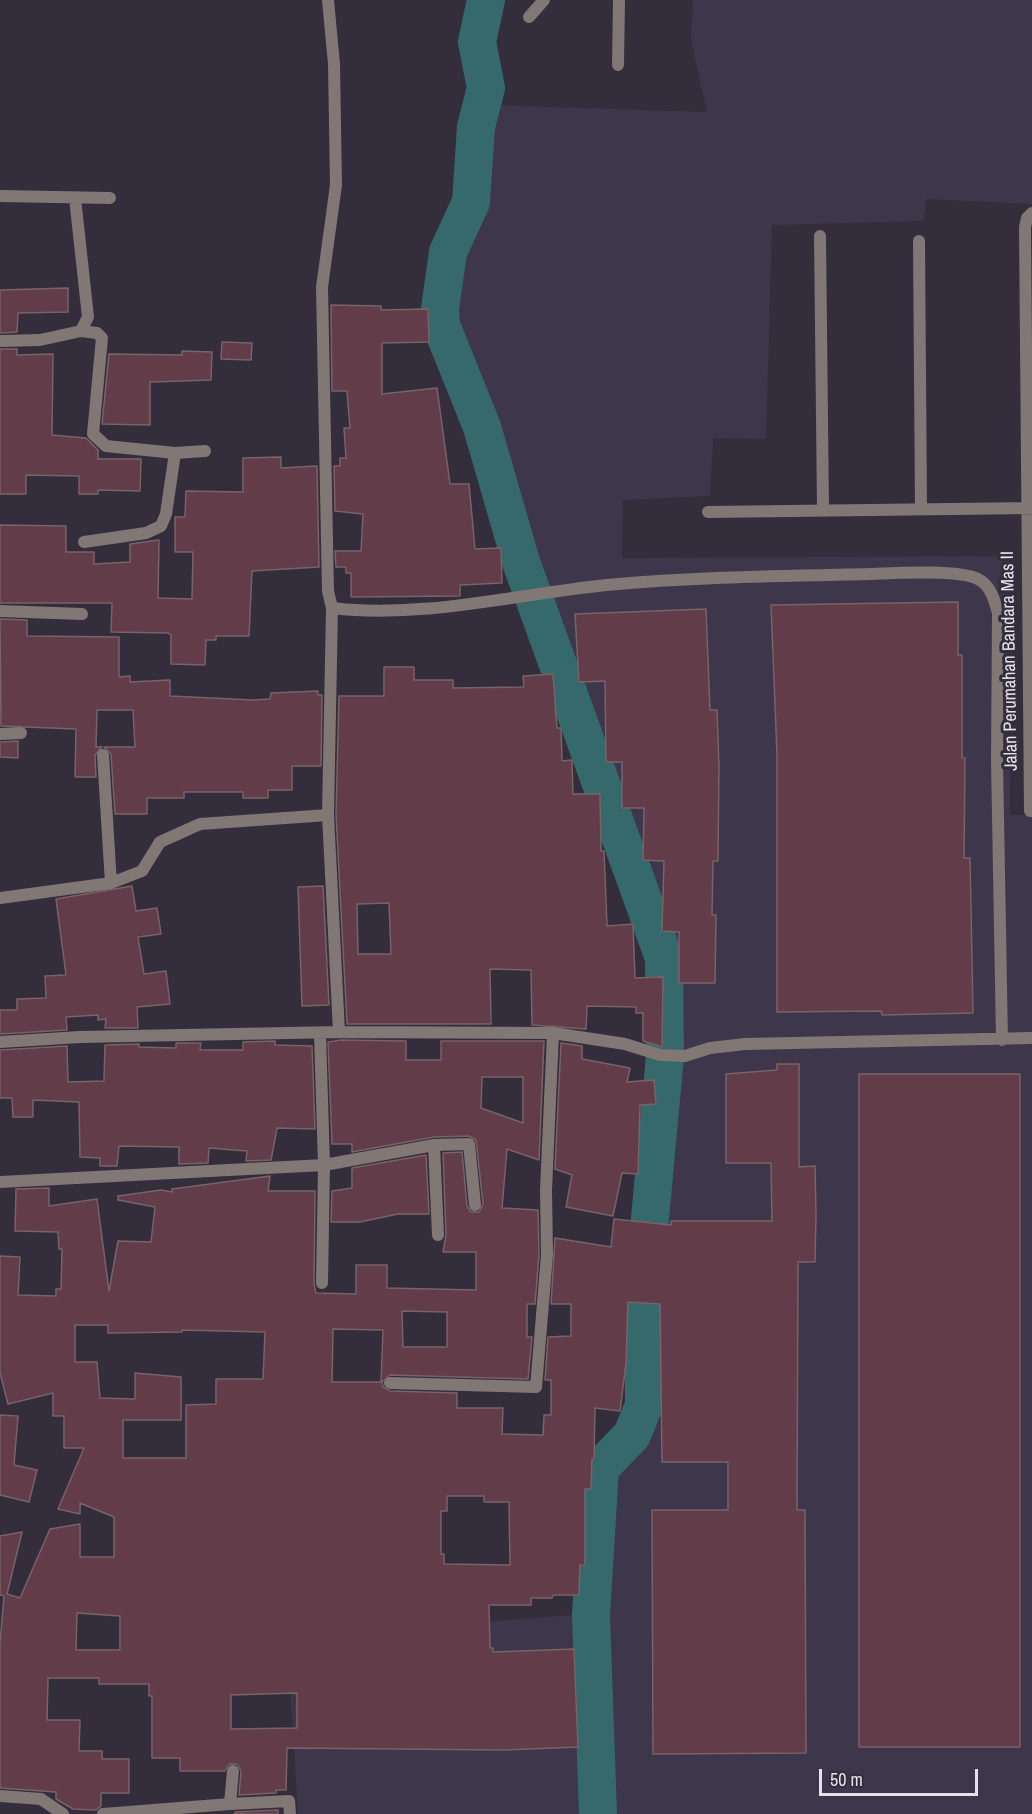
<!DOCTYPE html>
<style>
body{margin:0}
#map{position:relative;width:1032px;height:1814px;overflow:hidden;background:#342d3c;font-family:"Archivo Narrow",sans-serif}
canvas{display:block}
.scale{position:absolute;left:819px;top:1769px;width:159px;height:27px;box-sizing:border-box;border:3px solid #e6e2ec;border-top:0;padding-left:8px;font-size:18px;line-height:21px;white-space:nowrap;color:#e6e2ec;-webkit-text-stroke:4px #342d3c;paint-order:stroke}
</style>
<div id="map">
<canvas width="1032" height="1814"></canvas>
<div class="scale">50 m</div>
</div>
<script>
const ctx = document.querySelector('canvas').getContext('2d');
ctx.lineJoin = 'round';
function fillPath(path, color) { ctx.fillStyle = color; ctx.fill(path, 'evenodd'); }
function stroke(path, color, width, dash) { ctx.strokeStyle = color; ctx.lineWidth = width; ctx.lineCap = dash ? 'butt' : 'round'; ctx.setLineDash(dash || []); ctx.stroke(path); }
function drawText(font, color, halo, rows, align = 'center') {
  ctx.font = font + ' "Archivo Narrow",sans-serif'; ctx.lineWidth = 6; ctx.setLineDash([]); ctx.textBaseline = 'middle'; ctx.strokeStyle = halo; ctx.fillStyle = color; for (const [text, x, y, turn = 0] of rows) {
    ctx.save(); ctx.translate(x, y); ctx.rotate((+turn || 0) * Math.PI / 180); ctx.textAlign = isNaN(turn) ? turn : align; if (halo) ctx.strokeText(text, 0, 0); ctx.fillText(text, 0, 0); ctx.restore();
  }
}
fillPath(new Path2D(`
 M693 0H1032V204L926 199 924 221 772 225 766 439 713 438 710 496 623 500 622 558 1011 556 1010 815H1032V1814H298L287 1637 585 1614 593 1467 648 1419 667 1088V961L508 559 443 312 483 195 489 105 707 112 691 40Z`), '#3e364a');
stroke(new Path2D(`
 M486 0 477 42 486 88 476 127 471 202 448 252 440 309 441 325 482 427 521 562 664 958 665 1056 643 1294 644 1405 632 1435 600 1468 591 1615 598 1814`), '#35696b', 38);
const building = new Path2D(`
 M68 288V312L18 313 17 332 0 333V290Z
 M331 305 381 306V310L428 309 429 342 382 343V394L437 388 450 484H469L475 549 501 548 502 583 460 585V596L351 597V573H346V567H336L335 551H361L363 514 335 511 334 466H340V458H346L344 428H350L347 391H332Z
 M222 342 252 343 251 360 221 359Z
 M0 349H17V355L53 354 52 435 86 438 98 450V459H141L140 491 98 490V494H79V476L26 475V494H0Z
 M182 351 212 352 211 380 150 382V425L102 424 109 354 182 355Z
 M281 457V468L317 466 319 567 252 571 249 636H216V640H206L205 665 171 664V635L168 633 111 632 112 603H0V525L66 526V552H94V564L130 562V544L159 540 158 598 192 599 193 552H175V517H185L186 491 243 492V458Z
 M958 602V655H962V758H965L964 858H970L973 1013 882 1015 881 1011 777 1012V755L771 605Z
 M706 609 710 710H717L719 766 718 861H713L712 915H716L715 983H679V932L662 931 664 861 643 860 644 808H622V762H606L605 681 579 682 575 614Z
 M0 619 27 620V636L119 637V677L130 676V682L170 680V696L253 700 270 699 271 693 318 691V695H322L321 766H292V790H268V798H243V792H184V798H147V814H115L111 754 104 747H135L133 710H97L96 747H102L95 755 96 777H75L76 729 1 726Z
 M384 667H414V680H453V688L524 687 523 676 553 674 557 728H561L562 761 572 760 573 794H600L601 851H604L607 926 633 924 635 978 663 977 662 1047 643 1041V1013H636V1007L587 1006 586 1029 532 1025 531 970 490 969 491 1024H347L336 815 339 696H384ZM389 903 391 954H358L357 904Z
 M18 741V758L0 757V742Z
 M132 886 136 911 157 908 161 934 138 937 144 974 166 971 170 1004 137 1007 138 1028H105L106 1019 98 1020V1015L66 1017 67 1030 0 1034V1010H17V999L46 998 45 976 66 975 56 899Z
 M323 886 329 1005 302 1006 298 887Z
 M341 1040 406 1041V1060H441V1041H544L539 1160 507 1149 502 1208 538 1210 539 1255 535 1304H527V1337H532L528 1379 390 1375 382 1382 383 1387 390 1391 457 1393V1408H503L502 1434 543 1435 544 1415H551V1380H545L548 1337 571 1336V1304H551L555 1238 611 1247 614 1219 671 1225V1221H772L771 1163H726V1074L777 1070V1064H799V1167L815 1166 816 1214 815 1262H798L797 1510H805L806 1753 653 1754 652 1510H728V1462H662L660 1304 628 1302 626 1363 620 1411 595 1408 594 1459H592L591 1489H585V1565H580L579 1595H553L552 1598H531V1605H489L490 1648H493V1652L574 1649 578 1747 504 1750 287 1748 286 1790H276V1793L239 1795 241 1771 237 1764H229L225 1771H180V1758H152V1696H149V1684H99V1678H48L47 1720H80L79 1751H102V1759H129V1793H101V1806L96 1810 73 1809 56 1799V1792L0 1788V1643L4 1596 0 1595V1536L22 1532 7 1594 20 1598 50 1529 80 1524V1557H114V1517L80 1503V1514L58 1509 84 1448H64V1416H53V1393L8 1404 0 1373V1256L20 1257 18 1295 56 1296V1289H61L62 1249H59L58 1232 15 1231 16 1189 49 1188V1206L97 1199 109 1291 118 1241 151 1242 155 1207 118 1200V1196L161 1190 172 1192V1189L270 1176 268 1191H315L314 1283 316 1293 356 1294V1265H387V1288L476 1290V1252H443L446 1235 443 1153 462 1152 467 1206 471 1212H479L483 1204 476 1140 469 1136 434 1137 352 1152V1144H332L328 1042ZM482 1077H523V1123L481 1108ZM402 1311 447 1312V1347H403ZM75 1325H108V1333L182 1332V1330L265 1332 263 1379H216V1404L186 1405V1458H123V1420H181V1377L135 1373V1399L100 1398 97 1362H75ZM333 1329 383 1330 381 1382H332ZM447 1496H484V1502H509L510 1565 444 1564V1554H441V1511H447ZM77 1613 120 1616V1650H76ZM297 1693V1728L231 1729V1695Z
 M275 1041V1045L312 1046 315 1129 277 1128 271 1160 246 1161 247 1151 209 1148 208 1163 179 1164V1147L119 1146 117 1166H100V1158L80 1157 79 1102 33 1100V1117H13L12 1098H0V1050L67 1046 68 1082 104 1081 105 1045 139 1044V1047L176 1048V1043H201L200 1050H243V1042Z
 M561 1043 582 1046V1059L630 1068 627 1082 654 1080 656 1104 640 1105 638 1174 622 1173 613 1216 566 1207 572 1175 555 1169Z
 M859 1074H1020V1747H859Z
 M426 1155 429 1214H398L360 1222H331L332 1191 352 1188V1168Z
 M0 1415 18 1416 14 1465 37 1470 29 1502 0 1495Z
 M278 1810V1814H235V1812Z`);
fillPath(building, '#623c48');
stroke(building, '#786369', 1.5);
stroke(new Path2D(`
 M328 0 334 64 336 185 322 287 328 591 332 608 328 815 339 1032
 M529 17 544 0
 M618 65 619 0
 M0 196 110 198
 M1032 213 1027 218 1025 227 1030 811H1032
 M820 236 823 509
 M919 241 921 508
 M81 331 97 333 102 338 93 434 106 446 175 453 205 451
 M0 341 40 340 81 331 88 317 75 198
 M708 512 1032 508
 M84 542 146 533 161 526 166 514 175 453
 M332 608C423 619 517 594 607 585 694 577 782 576 870 574 893 573 960 569 978 579 991 586 994 599 998 613L997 760 1002 1040
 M0 611 82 614
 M0 734 21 733
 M103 755 111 883
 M0 898 111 883 142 871 160 842 200 824 328 815
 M320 1034 324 1165 322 1283
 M0 1042 80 1037 339 1032 553 1033 625 1044 660 1055 685 1056 710 1048 745 1044 1032 1038
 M434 1145 438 1235
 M0 1182 324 1165 434 1145 469 1144 475 1205
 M390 1383 536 1387 547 1255 546 1190 553 1033
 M0 1796 41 1799 63 1814
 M230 1804 289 1801 290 1814
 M103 1814 230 1804 233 1771`), '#817775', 12);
drawText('18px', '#e6e2ec', '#342d3c', [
 ["Jalan Perumahan Bandara Mas II",1010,661,-91]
]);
</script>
